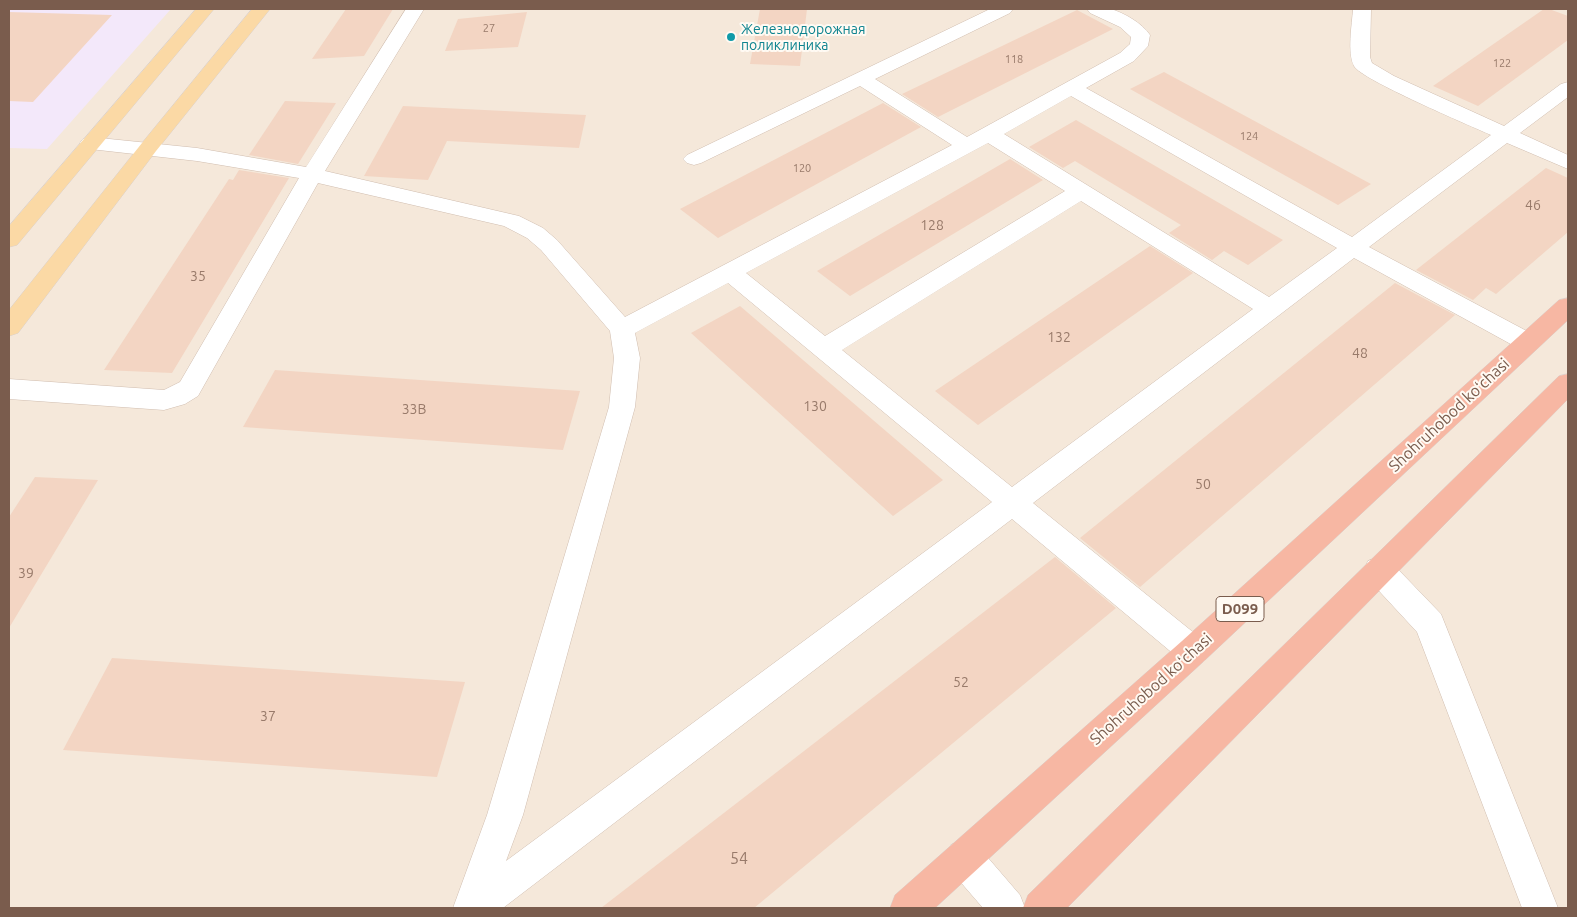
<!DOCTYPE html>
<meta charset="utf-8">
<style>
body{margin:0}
#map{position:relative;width:1577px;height:917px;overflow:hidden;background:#fdf6ec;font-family:Ubuntu,sans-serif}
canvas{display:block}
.frame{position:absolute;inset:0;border:10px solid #7a5c4d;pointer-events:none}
</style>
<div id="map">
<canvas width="1577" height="917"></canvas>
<div class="frame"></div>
</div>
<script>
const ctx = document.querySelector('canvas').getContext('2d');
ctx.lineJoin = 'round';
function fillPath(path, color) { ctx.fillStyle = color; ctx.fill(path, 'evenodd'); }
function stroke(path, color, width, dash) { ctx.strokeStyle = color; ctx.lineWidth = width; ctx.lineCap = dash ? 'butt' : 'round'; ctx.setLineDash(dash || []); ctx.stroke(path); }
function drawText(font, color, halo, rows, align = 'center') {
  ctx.font = font + ' Ubuntu,sans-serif'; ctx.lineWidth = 4; ctx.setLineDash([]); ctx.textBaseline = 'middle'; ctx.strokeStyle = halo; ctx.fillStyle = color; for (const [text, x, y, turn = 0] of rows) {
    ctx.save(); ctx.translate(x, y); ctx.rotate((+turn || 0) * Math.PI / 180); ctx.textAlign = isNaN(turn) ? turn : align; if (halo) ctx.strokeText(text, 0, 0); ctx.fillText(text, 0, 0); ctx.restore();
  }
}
fillPath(new Path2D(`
 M9 9H1568V908H9Z`), '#f5e8da');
fillPath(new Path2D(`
 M9 9H171L47 149 9 148Z`), '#f3e8fa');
fillPath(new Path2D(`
 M346 9H393L364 56 312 59Z
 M760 9H807L800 66 750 64Z
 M1544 9H1549L1568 16V40L1478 106 1433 86Z
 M1077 10 1113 29 938 117 902 94Z
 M9 12 112 15 33 102 9 101Z
 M527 12 518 47 445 51 458 19Z
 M1164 72 1371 184 1338 205 1130 89Z
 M285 101 336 103 298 164 249 155Z
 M883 103 921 127 718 238 680 209Z
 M403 106 586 115 579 148 447 141 428 180 364 176Z
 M1076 120 1283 240 1248 265 1224 251 1212 260 1169 233 1181 225 1075 161 1063 168 1029 147Z
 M1010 159 1043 180 850 296 817 271Z
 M1546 168 1568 178V232L1496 294 1486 288 1473 300 1416 270Z
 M239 170 289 178 172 373 104 370 229 179 233 180Z
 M1150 246 1193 273 978 425 935 391Z
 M1395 283 1455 315 1140 587 1080 538Z
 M740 306 943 480 893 516 691 333Z
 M275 370 580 391 563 450 243 427Z
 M35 477 98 480 9 628V517Z
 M1055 557 1116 608 754 908H601Z
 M112 658 465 682 437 777 63 750Z`), '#f3d5c3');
const minor = new Path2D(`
 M406 9H424L325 171 519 216 543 228 557 240 625 317 952 145 860 86 701 163 694 165 687 163 683 159 687 155 990 9H1013L1010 13 875 79 967 137 1120 53 1130 44 1131 37 1120 27 1090 13 1087 9C1094 9 1104 7 1111 9 1124 13 1142 23 1150 35L1148 46 1134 61 1086 88 1352 237 1491 135C1471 126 1360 79 1354 66 1347 53 1352 24 1353 9H1371L1370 57 1372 63 1394 76 1504 126 1561 84 1568 82V97L1520 133 1568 155V169L1507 143 1369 247 1536 336 1540 342 1536 348 1527 351 1518 348 1354 258 1033 503 1204 641 1209 651 1204 661 1193 665 1182 661 1012 519 503 908H453L487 815 609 407 614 358 610 331 541 250 527 238 504 226 318 183 198 396 185 404 164 410 9 399V379L164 390 180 382 299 178 197 161 90 149 83 147 80 143 83 139 90 137 197 148 306 167ZM1071 96 1337 248 1269 297 1004 134ZM988 143 1065 191 825 336 746 273ZM1081 201 1253 309 1012 487 842 350ZM728 283 992 502 506 861 523 815 635 407 640 358 635 333Z
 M1379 557 1390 561 1441 614 1558 908H1522L1417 632 1368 579 1364 570 1368 561Z
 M964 840 977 845 1020 895 1025 908H983L951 871 946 858 951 845Z`);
const major = new Path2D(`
 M196 9H214L17 245 9 247V226Z
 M252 9H270L156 151 18 333 9 336V310L142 143Z`);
const highway = new Path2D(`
 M1568 298V320L1204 661 935 908H890L895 895 1182 641 1559 300Z
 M1568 374V399L1067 908H1023L1028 895 1559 376Z`);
stroke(minor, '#d1beb0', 1);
stroke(major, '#dad1cd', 1);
stroke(highway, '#dad1cd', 1);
fillPath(minor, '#fff');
fillPath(major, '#fbd9a5');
fillPath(highway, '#f7b7a3');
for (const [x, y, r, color] of [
 [731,37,5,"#0f9aa8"]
]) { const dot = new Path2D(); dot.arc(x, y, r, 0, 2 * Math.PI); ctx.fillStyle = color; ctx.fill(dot); stroke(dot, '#fffaf3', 2); }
drawText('11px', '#987a6a', null, [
 ["27",489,28],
 ["118",1014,59],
 ["122",1502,63],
 ["124",1249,136],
 ["120",802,168]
]);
drawText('14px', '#0d838f', '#fffaf3', [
 ["Железнодорожная",741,29],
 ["поликлиника",741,45]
], 'left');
drawText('14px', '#987a6a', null, [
 ["46",1533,205],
 ["128",932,225],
 ["35",198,276],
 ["132",1059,337],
 ["48",1360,353],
 ["130",815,406],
 ["33B",414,409],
 ["50",1203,484],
 ["39",26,573],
 ["52",961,682],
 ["37",268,716]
]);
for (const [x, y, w] of [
 [1240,609,48]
]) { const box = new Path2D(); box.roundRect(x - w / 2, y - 12.5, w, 25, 4); ctx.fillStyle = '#fffaf3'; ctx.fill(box); stroke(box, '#7a5c4d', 1); }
drawText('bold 15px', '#7a5c4d', null, [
 ["D099",1240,609]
]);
drawText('16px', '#7a5c4d', '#fffaf3', [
 ["Shohruhobod koʻchasi",1449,415,-43],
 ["Shohruhobod koʻchasi",1151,689,-42]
]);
drawText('16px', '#987a6a', null, [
 ["54",739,859]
]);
</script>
